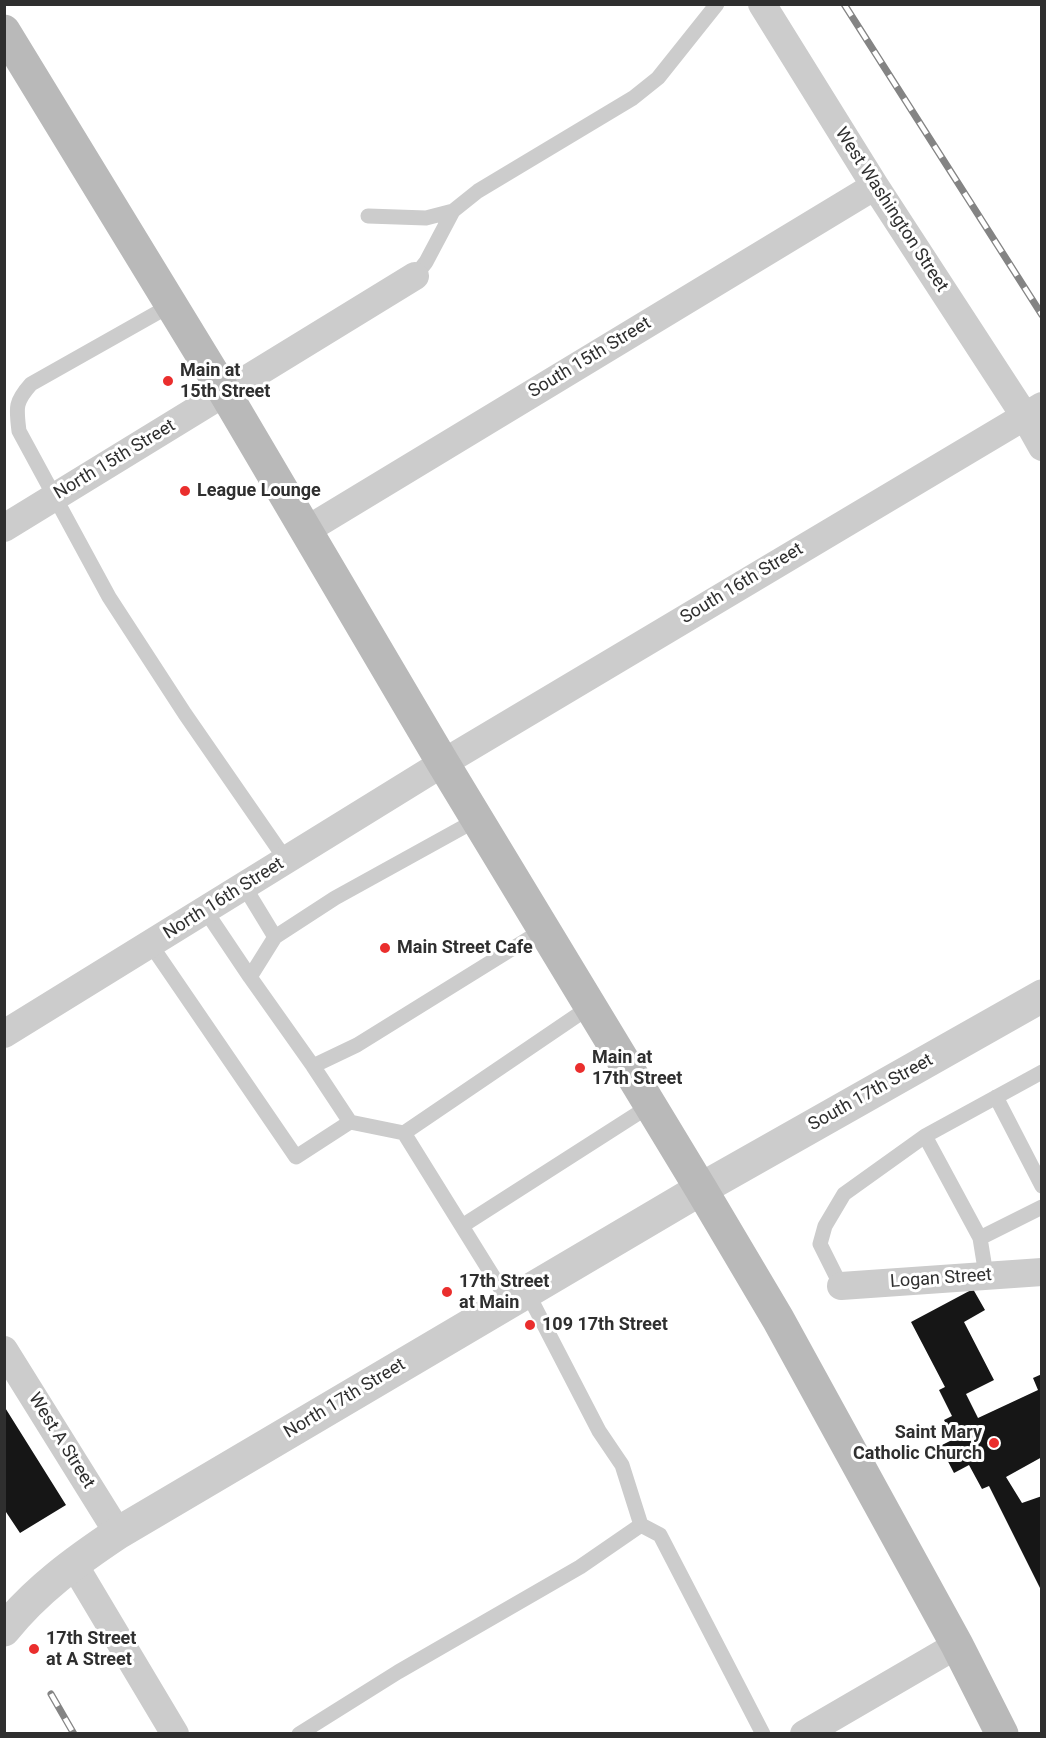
<!DOCTYPE html>
<style>
body{margin:0}
#map{position:relative;width:1046px;height:1738px;overflow:hidden;background:#fff;font-family:Roboto,sans-serif}
canvas{display:block}
.frame{position:absolute;inset:0;border:6px solid #2f2f2f;pointer-events:none}
</style>
<div id="map">
<canvas width="1046" height="1738"></canvas>
<div class="frame"></div>
</div>
<script>
const ctx = document.querySelector('canvas').getContext('2d');
ctx.lineJoin = 'round';
function fillPath(path, color) { ctx.fillStyle = color; ctx.fill(path, 'evenodd'); }
function stroke(path, color, width, dash) { ctx.strokeStyle = color; ctx.lineWidth = width; ctx.lineCap = dash ? 'butt' : 'round'; ctx.setLineDash(dash || []); ctx.stroke(path); }
function drawText(font, color, halo, rows, align = 'center') {
  ctx.font = font + ' Roboto,sans-serif'; ctx.lineWidth = 6; ctx.setLineDash([]); ctx.textBaseline = 'middle'; ctx.strokeStyle = halo; ctx.fillStyle = color; for (const [text, x, y, turn = 0] of rows) {
    ctx.save(); ctx.translate(x, y); ctx.rotate((+turn || 0) * Math.PI / 180); ctx.textAlign = isNaN(turn) ? turn : align; if (halo) ctx.strokeText(text, 0, 0); ctx.fillText(text, 0, 0); ctx.restore();
  }
}
fillPath(new Path2D(`
 M973 1289 985 1310 964 1322 994 1380 966 1394 978 1418 1038 1390 1033 1378 1042 1374V1457L1006 1477 1022 1503 1042 1496V1592L989 1486 982 1489 969 1465 954 1473 940 1446 954 1439 944 1420 952 1416 939 1390 945 1387 911 1322Z
 M4 1406 66 1505 20 1533 4 1509Z`), '#161616');
stroke(new Path2D(`
 M368 216 426 218 453 211
 M415 276 426 262 453 211 478 191 633 98 658 78 717 4
 M171 305 31 384C15 402 16 407 19 431L109 597 185 714 286 860
 M478 819 335 898 275 937 250 977 313 1066 357 1045 544 929
 M244 886 275 937
 M205 910 250 977
 M151 945 296 1157 350 1122 404 1133
 M313 1066 350 1122
 M996 1097 1042 1186
 M925 1136 980 1238 986 1275
 M462 1226 651 1105
 M980 1238 1042 1207
 M841 1286 820 1244 825 1226 844 1194 925 1136 1042 1072
 M527 1292 599 1431 622 1465 641 1525
 M509 1302 404 1133 591 1006
 M299 1734 398 1672 580 1567 641 1525 660 1535 763 1734`), '#ccc', 15);
stroke(new Path2D(`
 M762 4 875 186 1024 415 1042 447
 M4 528 415 276
 M305 531 875 186
 M4 1034 443 763 1042 406
 M841 1286 1042 1272
 M4 1350 118 1533
 M73 1563 175 1734
 M804 1734 957 1645`), '#ccc', 28);
stroke(new Path2D(`
 M4 1630C36 1590 76 1561 118 1533L701 1189 1042 996`), '#ccc', 33);
stroke(new Path2D(`
 M4 31 225 393 443 763 701 1189 778 1319 957 1645 1002 1734`), '#b9b9b9', 33);
const rail = new Path2D(`
 M844 4 1042 315
 M51 1694 74 1734`);
stroke(rail, '#848484', 7);
stroke(rail, '#fff', 4.5, [14]);
for (const [x, y, r, color] of [
 [168,381,6,"#ea2e2d"],
 [185,491,6,"#ea2e2d"],
 [385,948,6,"#ea2e2d"],
 [580,1068,6,"#ea2e2d"],
 [447,1292,6,"#ea2e2d"],
 [530,1325,6,"#ea2e2d"],
 [994,1443,6,"#ea2e2d"],
 [34,1649,6,"#ea2e2d"]
]) { const dot = new Path2D(); dot.arc(x, y, r, 0, 2 * Math.PI); ctx.fillStyle = color; ctx.fill(dot); stroke(dot, '#fff', 2); }
drawText('18px', '#2f2f2f', '#fff', [
 ["West Washington Street",891,210,57],
 ["South 15th Street",590,358,-31],
 ["North 15th Street",115,460,-31],
 ["South 16th Street",742,584,-31],
 ["North 16th Street",224,899,-32],
 ["South 17th Street",871,1093,-29],
 ["Logan Street",941,1279,-4],
 ["North 17th Street",345,1399,-31],
 ["West A Street",61,1441,58]
]);
drawText('bold 18px', '#2f2f2f', '#fff', [
 ["Main at",180,371],
 ["15th Street",180,392],
 ["League Lounge",197,491],
 ["Main Street Cafe",397,948],
 ["Main at",592,1058],
 ["17th Street",592,1079],
 ["17th Street",459,1282],
 ["at Main",459,1303],
 ["109 17th Street",542,1325],
 ["Saint Mary",982,1433,"right"],
 ["Catholic Church",982,1454,"right"],
 ["17th Street",46,1639],
 ["at A Street",46,1660]
], 'left');
</script>
